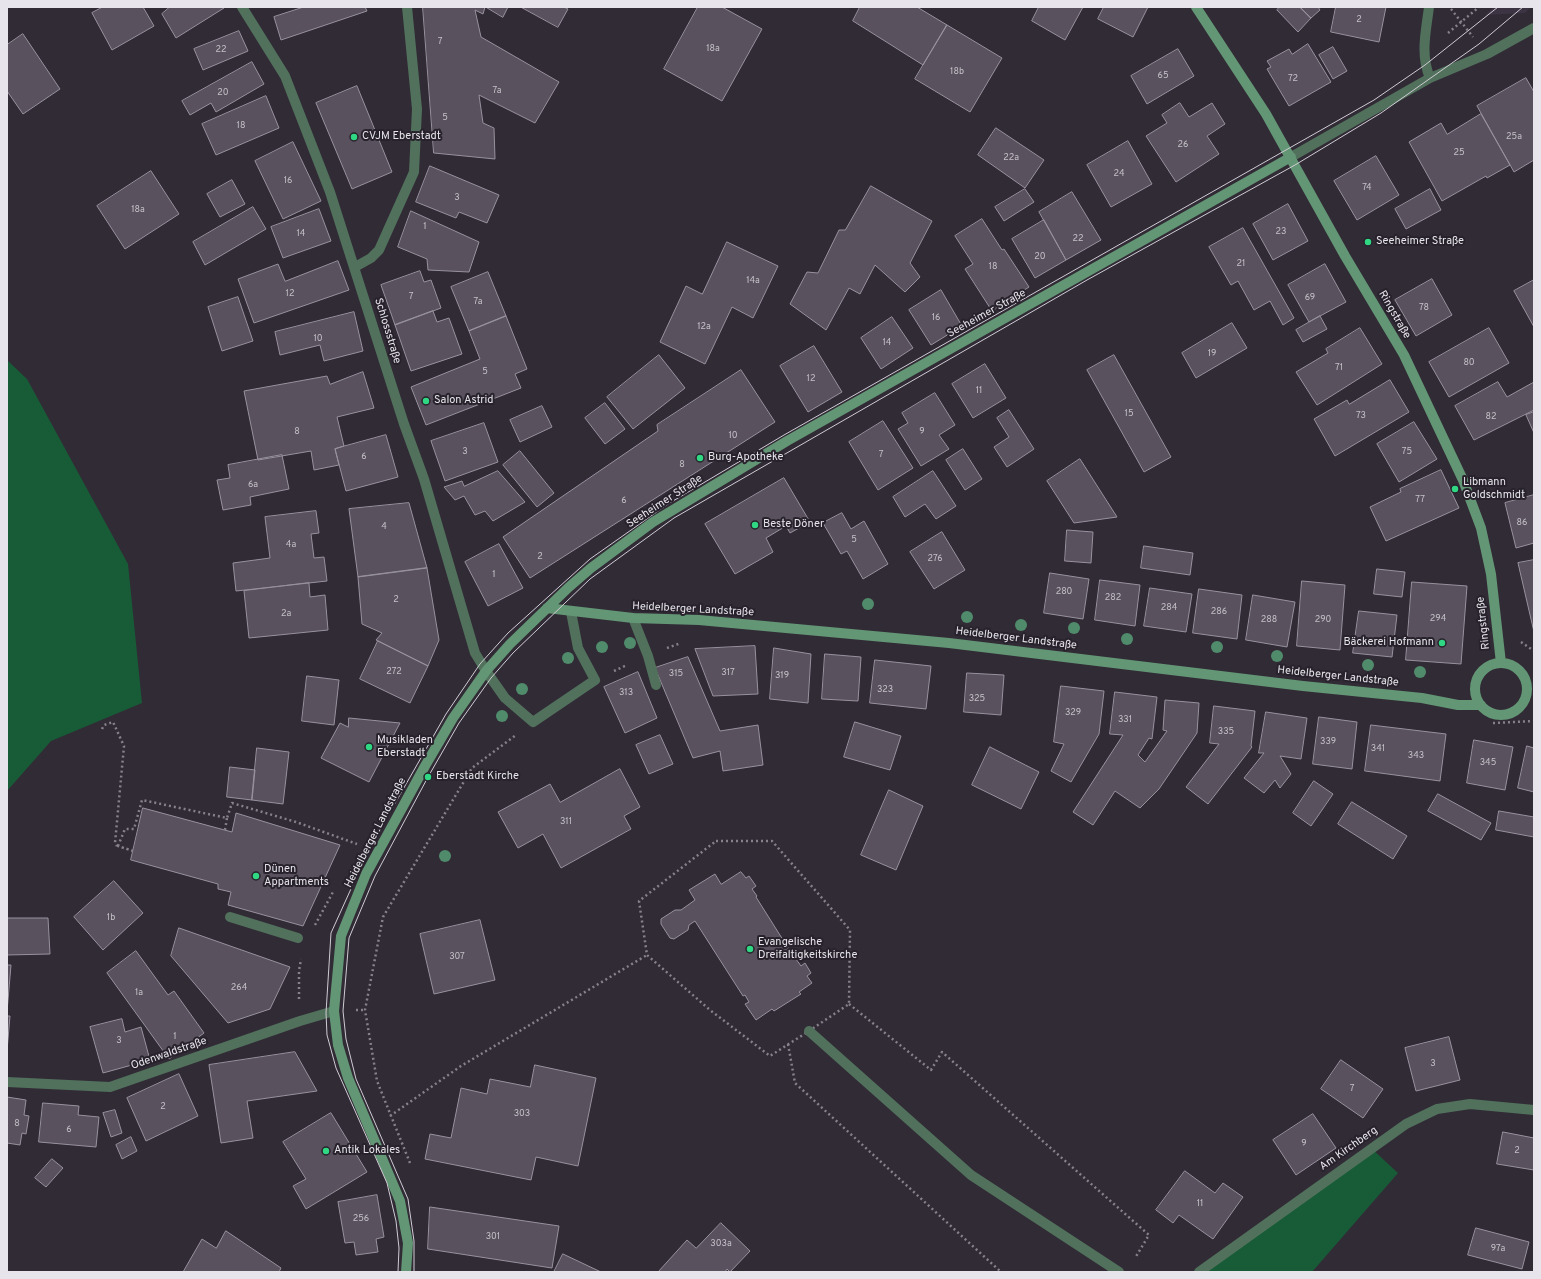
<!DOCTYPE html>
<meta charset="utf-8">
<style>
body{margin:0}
#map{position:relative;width:1541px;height:1279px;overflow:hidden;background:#312b36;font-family:Overpass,sans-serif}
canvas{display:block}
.frame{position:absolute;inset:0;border:8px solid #e7e4eb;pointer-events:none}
</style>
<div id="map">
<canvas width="1541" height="1279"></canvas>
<div class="frame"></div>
</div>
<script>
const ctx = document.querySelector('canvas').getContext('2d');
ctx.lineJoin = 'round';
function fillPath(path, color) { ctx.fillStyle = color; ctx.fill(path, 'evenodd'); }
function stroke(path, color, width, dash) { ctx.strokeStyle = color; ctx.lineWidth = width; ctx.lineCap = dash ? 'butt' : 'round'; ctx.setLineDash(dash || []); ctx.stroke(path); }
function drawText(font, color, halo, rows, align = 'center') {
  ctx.font = font + ' Overpass,sans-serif'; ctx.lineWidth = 4; ctx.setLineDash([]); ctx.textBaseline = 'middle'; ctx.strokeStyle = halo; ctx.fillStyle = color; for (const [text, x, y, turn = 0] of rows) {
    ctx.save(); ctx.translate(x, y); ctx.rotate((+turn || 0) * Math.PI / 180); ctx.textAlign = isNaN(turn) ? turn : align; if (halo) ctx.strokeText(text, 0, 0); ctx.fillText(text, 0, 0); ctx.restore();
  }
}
fillPath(new Path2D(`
 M1494 7H1531L1525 13 1485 15Z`), '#3c3343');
fillPath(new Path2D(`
 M7 360 27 379 128 564 142 703 51 741 7 791Z
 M1371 1148 1398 1173 1312 1272H1199Z`), '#185c37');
const building = new Path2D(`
 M103 7H143L154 26 112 50 92 13Z
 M170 7H224V8L176 38 162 14Z
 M304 7H365L367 11 281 40 274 17Z
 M423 7H485L483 14 475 10 481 37 559 82 535 123 479 95 483 123 494 128 495 159 434 153Z
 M486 7H508L503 17Z
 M521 7H564L568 9 558 27Z
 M698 7H722L762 29 722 101 664 69Z
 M860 7H917L947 25 923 65 853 21Z
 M1039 7H1083L1065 40 1032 21Z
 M1104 7H1148L1133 37 1098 19Z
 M1280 7H1300L1311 18 1298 32 1277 10Z
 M1300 7H1318L1320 10 1311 18Z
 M1336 7H1386L1379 42 1331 32Z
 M947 25 1002 58 970 112 915 79Z
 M239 31 248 51 203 70 194 49Z
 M23 34 60 89 23 114 7 91V45Z
 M1308 44 1331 82 1289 106 1267 69 1271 67 1267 61 1289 49 1292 54Z
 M1333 47 1347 71 1333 79 1319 55Z
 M1178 49 1194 76 1147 104 1131 76Z
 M252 62 264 84 216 112 211 103 190 115 182 101Z
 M1526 78 1534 92V160L1514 172 1477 106Z
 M357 86 392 172 352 189 316 103Z
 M266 96 279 128 216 155 202 124Z
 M1180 103 1189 117 1212 103 1225 124 1207 136 1219 154 1176 182 1146 136 1167 123 1162 115Z
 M1481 114 1510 165 1487 178 1486 176 1442 201 1409 142 1441 123 1447 134Z
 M996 128 1044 160 1025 188 978 155Z
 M1128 141 1152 184 1111 207 1087 165Z
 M293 142 321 201 283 219 255 161Z
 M1376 156 1399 195 1357 220 1334 181Z
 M430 166 499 195 487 223 459 212 456 218 416 202Z
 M151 171 179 214 125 249 97 206Z
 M232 180 245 204 220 217 207 194Z
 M871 186 932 221 910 263 920 277 905 292 875 265 860 294 849 288 826 330 790 304 807 272 818 273 839 230H845Z
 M1025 189 1034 202 1004 221 995 207Z
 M1430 189 1441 210 1406 229 1395 209Z
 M1072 192 1101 240 1066 260 1039 212Z
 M1288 204 1308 241 1273 260 1253 224Z
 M253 207 266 229 205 265 193 242Z
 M319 209 331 241 283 258 271 227Z
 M411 211 479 242 469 272 428 270 427 259 398 247Z
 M982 219 1002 250 1004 249 1029 287 992 311 965 269 973 264 955 236Z
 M1044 220 1066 260 1035 278 1012 239Z
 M1243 228 1294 318 1283 325 1270 301 1254 310 1238 281 1231 285 1209 247Z
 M727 242 778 266 753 318 732 307 705 364 660 342 686 286 702 294Z
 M338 261 349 290 254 323 238 279 278 264 285 281Z
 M1325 264 1346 302 1309 322 1288 285Z
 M420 271 424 282 431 280 441 308 395 325 381 285Z
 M488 272 506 316 469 331 451 287Z
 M1432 279 1452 315 1416 336 1395 300Z
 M1534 280V327L1514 291Z
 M941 290 962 326 931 345 909 310Z
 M238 297 253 341 222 351 208 307Z
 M433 311 437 322 449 318 462 354 411 371 395 325Z
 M354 312 363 351 324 361 320 345 280 355 275 332Z
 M506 316 527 369 515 374 521 388 426 425 411 387 480 359 469 331Z
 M1320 316 1327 329 1303 342 1296 330Z
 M892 317 913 348 881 369 861 338Z
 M1232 323 1247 348 1196 378 1182 353Z
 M1360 328 1382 364 1317 405 1296 372 1328 353 1326 349Z
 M1489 328 1509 363 1449 397 1429 362Z
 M814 346 842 392 808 412 780 366Z
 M659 355 685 388 633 429 607 397Z
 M1114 355 1171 457 1144 472 1087 370Z
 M985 364 1006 398 973 418 952 384Z
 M741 370 775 422 530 578 503 537 658 431 657 425Z
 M363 372 374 408 337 417 344 446 335 449 339 465 314 470 311 451 258 460 244 391 327 376 330 384Z
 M1390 380 1409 412 1335 456 1314 419 1347 400 1349 404Z
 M1498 382 1507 397 1534 382V410L1474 440 1455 406Z
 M935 393 955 425 939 435 949 449 921 466 898 429 908 423 902 413Z
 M605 403 625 429 605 444 585 418Z
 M542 406 552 427 520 442 510 420Z
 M1009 410 1034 449 1007 467 994 447 1009 437 997 418Z
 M1534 412V433L1526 415Z
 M883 421 913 468 878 490 849 442Z
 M1414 422 1437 459 1399 482 1377 444Z
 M484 423 498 462 445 481 431 441Z
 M386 435 398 477 346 491 335 449Z
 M963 449 982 479 965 490 946 460Z
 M520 451 554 493 537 507 503 465Z
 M282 455 289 489 250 497 251 505 223 510 217 480 230 478 228 465Z
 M1080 459 1117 517 1074 523 1047 481Z
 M1441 470 1459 508 1386 541 1370 507 1401 492 1400 489Z
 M498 471 525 502 493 521 485 511 475 515 464 496 455 500 444 487 462 481 464 486Z
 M933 471 956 506 936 519 925 504 905 517 893 497Z
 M784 478 810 522 790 533 786 526 766 538 773 552 735 574 705 524Z
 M1534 495V543L1516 548 1505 503Z
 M409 503 427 568 358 577 349 509Z
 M316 511 319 533 311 534 314 558 324 557 327 581 236 591 233 563 270 558 265 517Z
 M842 513 851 529 864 521 888 564 863 579 847 551 841 554 823 523Z
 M1067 530 1093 532 1091 563 1065 561Z
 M942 532 965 570 934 589 910 552Z
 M499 544 523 588 488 606 465 562Z
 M1144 546 1193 553 1190 575 1141 568Z
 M1534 560V632L1518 563Z
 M427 568 439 640 428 666 376 640 382 633 362 624 358 577Z
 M1377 569 1405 572 1402 597 1374 594Z
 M1050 573 1089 579 1083 619 1044 613Z
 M1100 580 1140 585 1135 626 1095 620Z
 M1302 581 1345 585 1340 650 1297 646Z
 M1412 582 1467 586 1461 664 1406 660Z
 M309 583 310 597 325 595 328 630 249 638 244 591Z
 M1150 588 1192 594 1186 632 1144 626Z
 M1199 589 1242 595 1237 639 1193 633Z
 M1253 595 1295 602 1287 647 1246 640Z
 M1359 611 1397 615 1392 657 1353 653Z
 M378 641 428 666 410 703 360 679Z
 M755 646 758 694 713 696 695 649Z
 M774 648 811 654 808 703 770 699Z
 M825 654 861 657 858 701 822 699Z
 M688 657 720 731 758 725 763 765 723 771 720 751 693 758 655 668Z
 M875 660 931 666 926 709 870 703Z
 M638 672 657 718 625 733 604 687Z
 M967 673 1004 675 1001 715 964 712Z
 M307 676 339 680 334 725 302 721Z
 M1061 686 1104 691 1099 734 1071 782 1051 771 1064 744 1054 742Z
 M1115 692 1157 697 1152 739 1149 738 1138 755 1145 762 1167 731 1163 730 1165 700 1199 703 1197 733 1159 789 1140 808 1115 791 1093 825 1073 812 1123 735 1110 734Z
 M1214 706 1255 711 1251 746 1252 747 1208 804 1186 787 1219 744 1210 743Z
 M1266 712 1307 718 1301 759 1280 756 1291 774 1280 788 1275 780 1264 793 1244 778 1264 753H1259Z
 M1319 717 1357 722 1352 769 1313 764Z
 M349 718 400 723 369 782 321 758 340 723 348 727Z
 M855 722 901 736 890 770 844 757Z
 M1371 725 1446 734 1440 781 1365 771Z
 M660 735 673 764 649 774 636 745Z
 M1474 740 1513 747 1505 790 1467 783Z
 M1527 746 1534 748V792L1518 788Z
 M990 747 1039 772 1021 809 972 785Z
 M257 748 289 752 283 804 252 800Z
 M230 767 255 770 252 800 227 797Z
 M620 769 640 807 624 816 631 829 561 868 543 834 518 848 498 812 550 784 560 802Z
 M1314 781 1333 794 1311 826 1293 813Z
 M889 790 923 806 896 870 861 855Z
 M1438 794 1491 823 1481 840 1428 811Z
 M1352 802 1407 836 1393 859 1338 824Z
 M143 808 232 832 236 813 340 845 303 926 228 905 231 892 218 889V884L131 860Z
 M1499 811 1534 817V837L1496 830Z
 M741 872 746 878 749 876 756 886 752 889 757 896 756 897 795 959H796L801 966 805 963 811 973 807 976 812 983 799 992 801 994 774 1011 772 1009 756 1020 745 1004 749 1002 745 995 743 996 695 921 689 925 688 930 674 939 670 938 661 924V919L675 910H681L695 900 689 890 715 874 721 884Z
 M114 881 143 913 103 950 74 917Z
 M7 918H48L50 954 7 955Z
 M480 920 495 980 434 994 420 934Z
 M179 928 290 967 270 1009 228 1023 171 956Z
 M136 951 168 995 174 991 204 1033 169 1059 107 973Z
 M7 965H11L7 1012Z
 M7 1016H10L7 1051Z
 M122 1019 125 1032 141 1027 150 1060 103 1073 90 1027Z
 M1449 1037 1460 1080 1416 1091 1405 1048Z
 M295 1052 317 1091 247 1101 253 1138 221 1143 209 1065Z
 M1341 1060 1383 1089 1363 1118 1321 1089Z
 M535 1065 596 1078 578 1166 536 1157 531 1180 425 1159 430 1134 451 1138 461 1088 487 1094 490 1079 530 1087Z
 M179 1074 198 1116 146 1141 127 1098Z
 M7 1097 26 1100 24 1115 29 1116 26 1134 22 1133 20 1145 7 1143Z
 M43 1103 79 1106 78 1115 99 1117 96 1147 39 1142Z
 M115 1110 122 1133 111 1137 103 1113Z
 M331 1113 367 1172 306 1209 293 1186 306 1179 283 1142Z
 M1313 1114 1336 1148 1296 1175 1273 1140Z
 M1503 1132 1534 1138V1170L1497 1164Z
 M131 1137 137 1151 122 1159 116 1145Z
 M52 1159 63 1168 46 1187 35 1178Z
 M1185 1171 1215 1193 1223 1183 1243 1197 1213 1239 1179 1215 1173 1223 1156 1210Z
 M377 1195 384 1237 376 1239 378 1252 356 1255 354 1242 345 1243 338 1202Z
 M430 1207 559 1226 552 1268 428 1249Z
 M721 1223 750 1251 730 1272 727 1269 725 1272H658L687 1240 696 1248Z
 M1476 1228 1529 1242 1522 1269 1468 1255Z
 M226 1231 281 1268 279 1272H183L202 1239 216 1248Z
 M563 1254 601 1272H554Z`);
fillPath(building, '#59525e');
stroke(building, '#98919e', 1);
stroke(new Path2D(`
 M1451 9 1473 37
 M1448 33 1479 7
 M1521 642 1534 651
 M667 648 681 643
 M614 671 627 665
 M1493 723 1534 721
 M102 729 104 725 113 722 124 746 115 843 117 846
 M225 830 227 818
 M716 841H772L850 930 849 1004 809 1031 770 1056 710 1010 647 955 639 901Z
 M118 846 125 829H134L142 800 227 818 232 803 296 822 357 844
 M133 851 118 846 133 851
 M315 925 333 892
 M299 999V971L301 959
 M849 1004 931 1070 942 1052 1149 1235 1135 1258
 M356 1010H365
 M788 1044 795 1083 1001 1272
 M390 1116 461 1066 647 955
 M410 1163 377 1081 365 1010 383 917 472 768 516 735`), '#86818a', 2.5, [2, 3]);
stroke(new Path2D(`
 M633 618 648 656 656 685
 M486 671 505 698 533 722 595 680 578 648 571 612
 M230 917 298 938
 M809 1031 971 1175 1119 1272`), '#51715c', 10);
stroke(new Path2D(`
 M242 7 285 76 330 192 404 424 424 479 475 653 486 671
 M1429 7C1426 31 1420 55 1430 78
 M1291 157 1430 78 1487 54 1534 28
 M355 267 371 258 379 250 414 172 417 109 407 7
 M7 1082 110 1087 300 1021 334 1011
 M1199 1272 1406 1124 1437 1109 1470 1104 1534 1110`), '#51715c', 10);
stroke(new Path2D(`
 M1196 7 1266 114 1345 256 1404 355 1463 480 1481 528 1491 574 1501 663
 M547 608 633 618 699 620 949 643 1303 686 1422 698 1458 705H1481
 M1475 689a26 26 0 1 1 52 0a26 26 0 1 1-52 0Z
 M406 1272 408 1243 400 1201 348 1078 338 1045 334 1011 341 936 366 874 425 766 453 718 486 671 510 644 569 587 591 568 653 522 787 441 1291 157`), '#639675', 10);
stroke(new Path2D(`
 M398 1272 399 1248 396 1221 387 1183 336 1068 327 1035 326 1013 331 933 369 849 446 714 480 664 508 633 590 559 668 504 784 435 1374 100 1425 65 1498 7
 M414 1272V1241L408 1199 356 1079 346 1039 343 1011 349 938 375 876 428 777 459 723 491 678 513 653 590 579 674 518 1087 280 1295 165 1381 113 1479 44 1523 7`), '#d0ccd4', 1);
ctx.fillStyle = '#508b6b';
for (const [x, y] of [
 [868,604],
 [967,617],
 [1021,625],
 [1074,628],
 [1127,639],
 [630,643],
 [602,647],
 [1217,647],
 [1277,656],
 [568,658],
 [1368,665],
 [1420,672],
 [522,689],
 [502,716],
 [445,856]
]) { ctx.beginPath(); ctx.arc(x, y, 6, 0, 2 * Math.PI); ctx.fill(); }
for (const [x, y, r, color] of [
 [354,137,4,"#30d883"],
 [1368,242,4,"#30d883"],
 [426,401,4,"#30d883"],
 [700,458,4,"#30d883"],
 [1455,489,4,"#30d883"],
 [755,525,4,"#30d883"],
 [1442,643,4,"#30d883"],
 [369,747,4,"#30d883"],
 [428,777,4,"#30d883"],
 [256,876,4,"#30d883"],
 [750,949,4,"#30d883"],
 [326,1151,4,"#30d883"]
]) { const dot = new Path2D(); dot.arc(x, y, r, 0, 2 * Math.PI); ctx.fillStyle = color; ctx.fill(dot); stroke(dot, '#27222c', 1.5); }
drawText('9px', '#c4c0c8', null, [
 ["2",1359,20],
 ["7",440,42],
 ["18a",713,49],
 ["22",221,50],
 ["18b",957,72],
 ["65",1163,76],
 ["72",1293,79],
 ["7a",497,91],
 ["20",223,93],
 ["5",445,118],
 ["18",241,126],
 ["25a",1514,137],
 ["26",1183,145],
 ["25",1459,153],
 ["22a",1011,158],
 ["24",1119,174],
 ["16",288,181],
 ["74",1367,188],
 ["3",457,198],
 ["18a",138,210],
 ["1",425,227],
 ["23",1281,232],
 ["14",301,234],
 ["22",1078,239],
 ["20",1040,257],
 ["21",1241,264],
 ["18",993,267],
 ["14a",753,281],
 ["12",290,294],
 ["7",411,297],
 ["69",1310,298],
 ["7a",478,302],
 ["78",1424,308],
 ["16",936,318],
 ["12a",704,327],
 ["10",318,339],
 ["14",887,343],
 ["19",1212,354],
 ["80",1469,363],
 ["71",1339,368],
 ["5",485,372],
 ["12",811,379],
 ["11",979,391],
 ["15",1129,414],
 ["73",1361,416],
 ["82",1491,417],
 ["8",297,432],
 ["9",922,432],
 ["10",733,436],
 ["3",465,452],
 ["75",1407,452],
 ["7",881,455],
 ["6",364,457],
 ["8",682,465],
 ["6a",253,485],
 ["77",1420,500],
 ["6",624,501],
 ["86",1522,523],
 ["4",384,527],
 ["5",854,540],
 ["4a",291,545],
 ["2",540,557],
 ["276",935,559],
 ["1",494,575],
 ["280",1064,592],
 ["282",1113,598],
 ["2",396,600],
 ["284",1169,608],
 ["286",1219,612],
 ["2a",286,614],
 ["294",1438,619],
 ["288",1269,620],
 ["290",1323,620],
 ["272",394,672],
 ["317",728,673],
 ["315",676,674],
 ["319",782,676],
 ["323",885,690],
 ["313",626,693],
 ["325",977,699],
 ["329",1073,713],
 ["331",1125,720],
 ["335",1226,732],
 ["339",1328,742],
 ["341",1378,749],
 ["343",1416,756],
 ["345",1488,763],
 ["311",566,822],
 ["1b",111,918],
 ["307",457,957],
 ["264",239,988],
 ["1a",139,993],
 ["1",175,1037],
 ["3",119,1041],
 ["3",1433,1064],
 ["7",1352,1089],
 ["2",163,1107],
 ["303",522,1114],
 ["8",17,1124],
 ["6",69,1130],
 ["9",1304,1144],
 ["2",1517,1151],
 ["11",1200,1204],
 ["256",361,1219],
 ["301",493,1237],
 ["303a",721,1244],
 ["97a",1498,1249]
]);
drawText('11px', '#e7e4eb', '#27222c', [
 ["CVJM Eberstadt",362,137],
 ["Seeheimer Straße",1376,242],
 ["Salon Astrid",434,401],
 ["Burg-Apotheke",708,458],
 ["Libmann",1463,483],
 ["Goldschmidt",1463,496],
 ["Beste Döner",763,525],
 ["Bäckerei Hofmann",1434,643,"right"],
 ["Musikladen",377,741],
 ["Eberstadt",377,754],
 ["Eberstadt Kirche",436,777],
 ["Dünen",264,870],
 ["Appartments",264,883],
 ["Evangelische",758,943],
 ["Dreifaltigkeitskirche",758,956],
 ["Antik Lokales",334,1151]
], 'left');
drawText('11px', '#e7e4eb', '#27222c', [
 ["Seeheimer Straße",987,314,-29],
 ["Ringstraße",1394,315,60],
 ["Schlossstraße",387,331,73],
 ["Seeheimer Straße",665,502,-33],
 ["Heidelberger Landstraße",693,610,3],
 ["Ringstraße",1484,623,-96],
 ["Heidelberger Landstraße",1016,639,7],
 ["Heidelberger Landstraße",1338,677,6],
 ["Heidelberger Landstraße",376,833,-63],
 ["Odenwaldstraße",169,1054,-19],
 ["Am Kirchberg",1349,1149,-35]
]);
</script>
